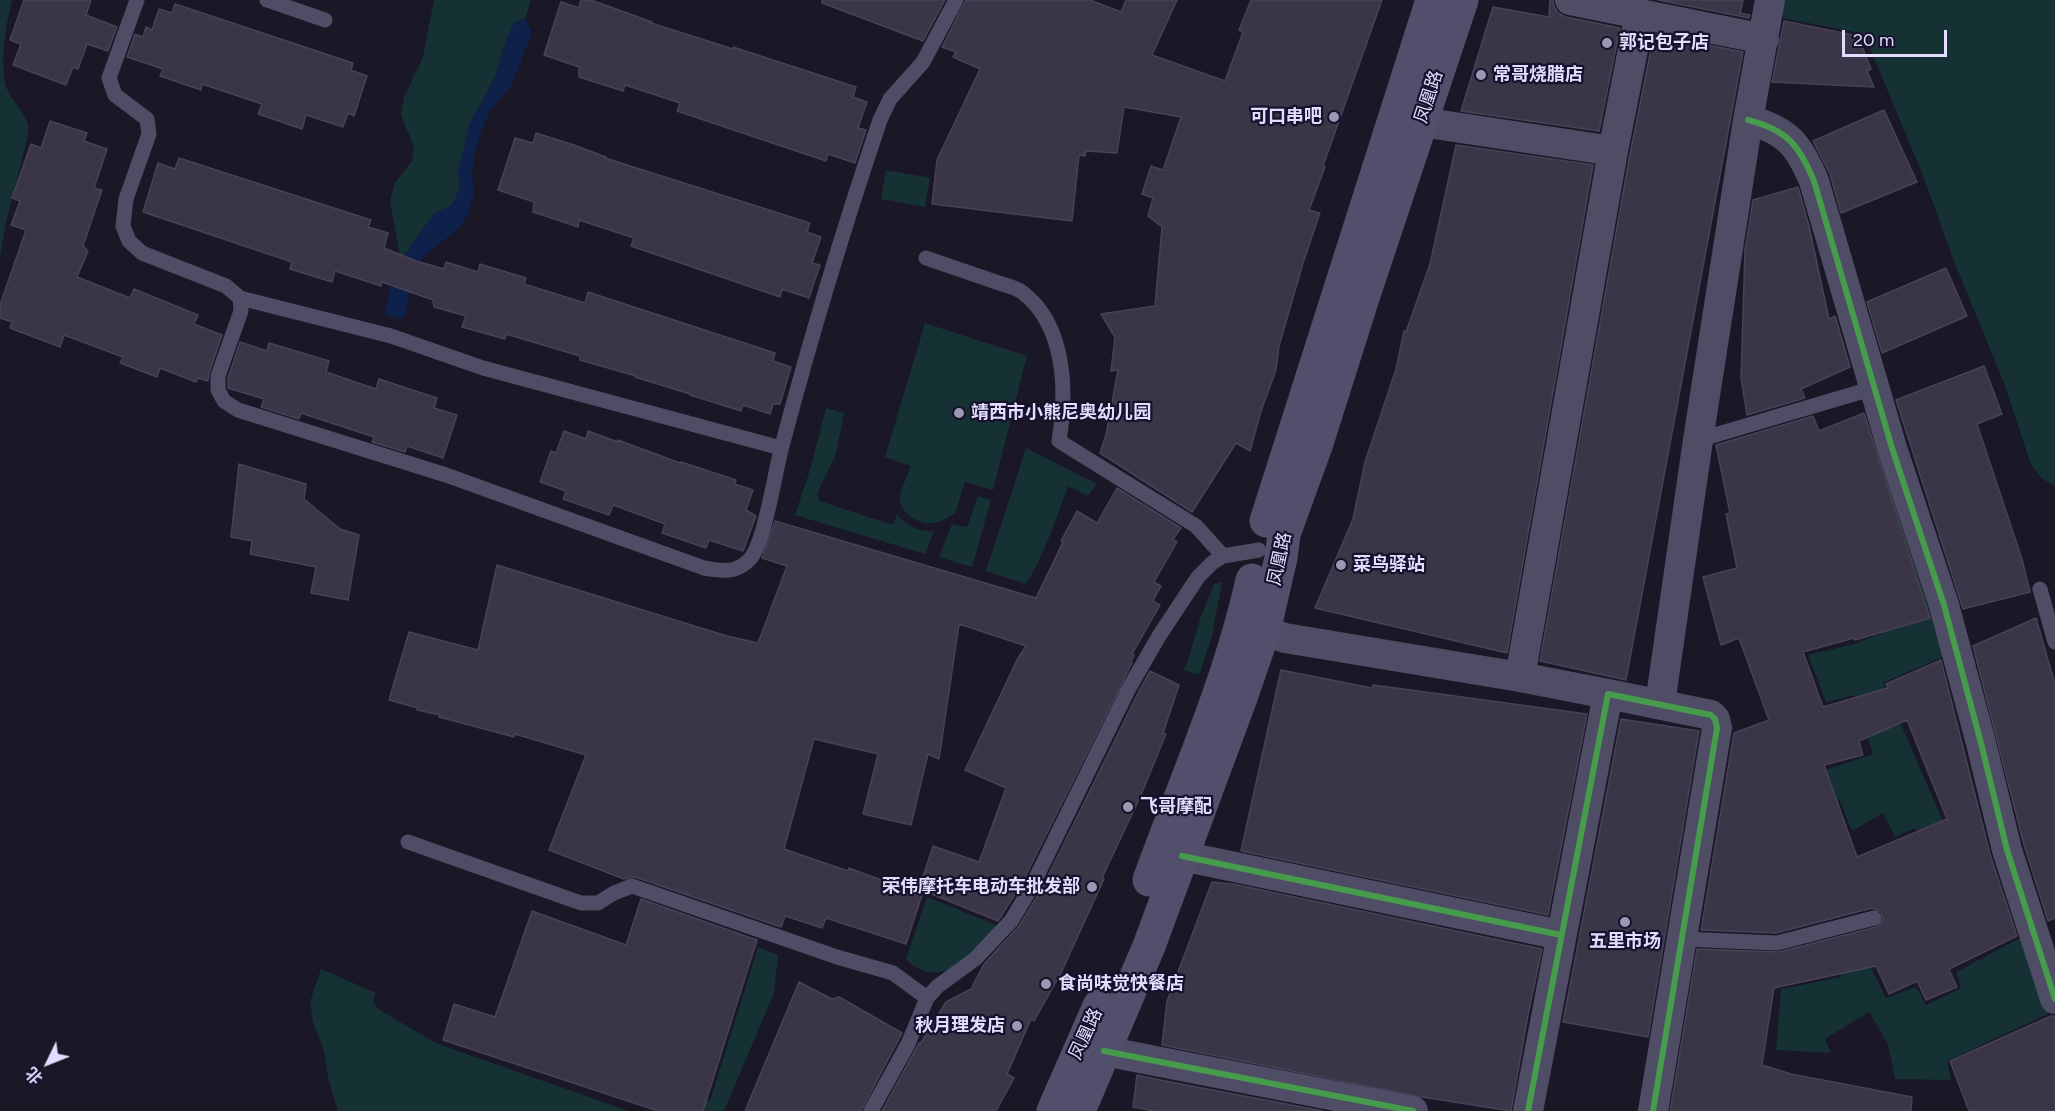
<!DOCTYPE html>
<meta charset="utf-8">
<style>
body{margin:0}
#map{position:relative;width:2055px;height:1111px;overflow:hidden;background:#1a1726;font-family:Figtree,"Noto Sans SC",sans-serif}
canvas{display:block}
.north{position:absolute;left:18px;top:1033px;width:60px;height:60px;-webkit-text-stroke:4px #17112c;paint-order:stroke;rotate:227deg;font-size:16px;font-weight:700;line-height:24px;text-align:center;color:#e2dcff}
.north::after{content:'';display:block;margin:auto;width:21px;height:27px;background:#e2dcff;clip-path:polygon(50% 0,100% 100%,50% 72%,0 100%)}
.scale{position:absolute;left:1842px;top:30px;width:105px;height:27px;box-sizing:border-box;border:3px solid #e2dcff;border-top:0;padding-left:8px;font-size:18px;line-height:21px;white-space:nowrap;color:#e2dcff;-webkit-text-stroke:4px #17112c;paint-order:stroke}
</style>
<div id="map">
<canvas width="2055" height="1111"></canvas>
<div class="north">北</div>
<div class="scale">20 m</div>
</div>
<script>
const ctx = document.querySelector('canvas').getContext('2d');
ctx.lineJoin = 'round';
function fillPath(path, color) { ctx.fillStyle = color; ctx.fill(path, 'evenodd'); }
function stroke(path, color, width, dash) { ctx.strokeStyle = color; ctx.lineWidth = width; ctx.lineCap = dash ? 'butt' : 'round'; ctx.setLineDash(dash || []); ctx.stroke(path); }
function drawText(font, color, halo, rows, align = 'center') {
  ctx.font = font + ' Figtree,"Noto Sans SC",sans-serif'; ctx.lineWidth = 4.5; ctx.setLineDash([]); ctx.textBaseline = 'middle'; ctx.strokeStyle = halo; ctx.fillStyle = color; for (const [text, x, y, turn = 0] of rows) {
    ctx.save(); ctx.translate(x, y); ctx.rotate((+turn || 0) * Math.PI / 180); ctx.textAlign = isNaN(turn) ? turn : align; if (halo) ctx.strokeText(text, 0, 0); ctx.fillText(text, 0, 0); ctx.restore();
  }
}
fillPath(new Path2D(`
 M0 0H12C6 27 0 56 5 84 10 99 25 112 28 125 29 129 27 135 27 140L5 227 0 257Z
 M434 0H531L525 19 514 23 505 44 496 75 470 124 458 173 460 187 453 204 434 214 401 260 390 202 394 184 412 161 414 147 401 115 404 97 423 57Z
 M1783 0H2055V486C2042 480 2037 474 2030 462L2004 383 1953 259 1924 178 1864 34 1783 18Z
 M886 170 930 178 925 207 881 199Z
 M925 323 1027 356 993 490 965 482 955 513C950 516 944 520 938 522 923 527 899 515 900 497 901 487 908 475 911 466L885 457Z
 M826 408 844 413 836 454 817 494 820 501 893 525 897 514C907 527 918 531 934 531L925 554 795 515 811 467Z
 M1026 448 1097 484 1088 496 1068 486C1056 520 1045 553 1026 584L986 571Z
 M1893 472 1951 653 1883 683 1945 826 1921 838 1915 828 1895 837 1883 813 1852 831 1839 799 1814 809 1808 776 1873 754 1855 695 1826 702 1808 655 1854 644 1909 623 1829 493Z
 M978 496 991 500 972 567 939 557 952 524 967 527Z
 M1222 582 1212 636 1199 675 1183 670 1187 664 1200 619 1214 584Z
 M927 897 1001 927C976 950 940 995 906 959Z
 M2024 936 2052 1012 1947 1061 1951 1080 1895 1079 1888 1044 1869 1012 1825 1039 1831 1053 1776 1050 1781 989 1841 977 1838 963 1863 952 1886 998 1916 987 1926 1005 1961 988 1956 972Z
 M758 947 778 955 774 993 724 1111H702L705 1100 710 1101Z
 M321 969 376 993 373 1000 378 1009 438 1044 629 1111H338L328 1078 324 1051 313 1022 310 1002Z`), '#153134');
fillPath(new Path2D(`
 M525 19 532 33 511 86 490 111 482 129 475 151 472 172 474 192 469 213 460 227 423 257 415 270 404 319 385 315 389 291 401 260 434 214 453 204 460 187 458 173 470 124 496 75 505 44 514 23Z`), '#0e214b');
const building = new Path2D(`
 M24 0H91L86 15 117 27 108 51 87 44 78 69 73 67 66 85 13 65 21 44 10 40Z
 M581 0H591L652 22 651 23 733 49V47L856 87 853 97 867 102 858 128 866 130 855 163 828 154 826 161 677 111 680 103 625 85 623 91 579 77V67L544 55 561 2 579 8Z
 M822 0H945L923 41 822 3Z
 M966 0H1090L1121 12 1126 0H1177L1152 55 1225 81 1243 32 1239 30 1251 0H1382L1323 166 1325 167 1309 210 1320 213 1303 263 1279 346 1276 370 1261 411 1250 451 1236 443 1192 512 1100 453 1106 435 1118 370 1111 371 1115 337 1101 314 1155 306 1162 227 1148 216 1153 198 1142 194 1151 166 1163 170 1181 117 1124 107 1117 153 1086 151 1085 156 1079 155 1072 221 932 204 937 160 980 69 953 57 956 52 942 47Z
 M1550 0H1553L1554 6 1558 13 1566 17 1620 28 1599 131 1461 111 1493 7 1549 17Z
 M1658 0H1743L1740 13 1750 15 1749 18Z
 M175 4 353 63 351 70 367 76 354 116 348 113 343 127 306 115 302 129 258 114 262 104 202 84 201 90 160 76 163 69 127 57 135 34 143 37 146 27 152 30 159 9 172 13Z
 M1784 21 1858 36 1871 69 1867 71 1874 87 1772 82Z
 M1654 34 1743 52 1626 680 1540 661 1630 154Z
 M1884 110 1917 182 1841 213 1830 174 1813 141Z
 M50 121 87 133 84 141 107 149 94 188 102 190 83 246 88 251 77 277 130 298 134 289 198 315 194 324 222 335 209 373 208 381 198 378 196 382 160 368 157 377 120 363 123 357 64 335 60 347 10 328 12 322 0 318V305L26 230 11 225 20 201 12 198 31 144 41 148Z
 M536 133 574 145 606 157 605 158 810 223 807 232 821 237 812 263 820 265 809 298 782 289 780 297 631 246 634 238 579 220 578 227 533 212 534 202 498 190 515 138 533 143Z
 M1456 145 1593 165 1507 653 1315 608 1353 519 1365 462 1396 369 1404 331 1406 332 1430 264Z
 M179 158 371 220 368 227 388 233 384 248 416 261 444 269 446 262 478 272 480 264 526 278 524 284 585 303 588 292 775 353 773 361 791 367 780 404H773L770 414 743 405 741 411 690 395V394L635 377 636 376 580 360V356L506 334 505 339 462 327 466 316 434 307 433 300 382 282 381 286 335 271 332 282 290 269 292 262 143 212 158 163 175 169Z
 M1798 187 1809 226 1829 319 1835 316 1850 367 1801 389 1805 398 1747 415 1741 378 1745 250 1753 200Z
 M1946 268 1967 316 1882 353 1867 302Z
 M240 342 267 351 269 343 329 361 326 372 376 389 379 379 437 398 434 408 457 415 443 458 407 446 405 452 372 442 374 437 301 413 299 419 261 407 264 399 228 388V378Z
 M1984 366 2002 414 1977 424 2022 559 2030 592 1963 609 1896 400Z
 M1864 413 1930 618 1855 640 1854 638 1803 652 1823 707 1888 688 1886 684 1941 660 1990 854 2017 936 1949 969 1957 987 1926 1000 1917 981 1889 994 1876 966 1774 988 1762 1065 1791 1074 1912 1097 1911 1111H1670L1697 949 1779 952 1876 927 1883 920 1881 912 1872 908 1776 933 1701 930 1734 733 1769 720 1739 638 1721 645 1703 577 1737 568 1726 514 1730 513 1716 445 1813 416 1819 431ZM1907 720 1947 819 1857 857 1824 765 1863 755 1859 741Z
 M564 431 586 439 588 431 618 442V440L680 463 681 462 736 480 735 484 753 490 746 510 756 516 743 551 709 540 706 548 662 533 665 524 613 505 609 515 563 499 566 491 540 482 551 451 556 453Z
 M239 464 306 484 304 499 340 529 359 535 348 600 311 593 316 567 250 554 252 541 231 537Z
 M1117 488 1181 528 1173 539 1177 542 1154 582 1161 586 1153 601 1160 605 1132 654 1134 655 1131 662 1132 663 1022 883 998 921 919 889 933 846 979 862 1006 788 965 770 1017 660 1026 646 959 624 939 759 928 754 911 825 863 814 878 754 814 739 784 849 848 871 849 868 922 895 906 944 826 918 822 928 785 916 781 927 635 877 624 879 549 850 586 755 515 734 514 737 439 717 440 715 417 710 418 708 389 700 409 632 478 650 497 565 727 636 758 643 787 566 762 558 775 521 1036 598 1063 542 1061 541 1077 511 1097 523Z
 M2036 618 2055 684V918L2048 921 2024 845 1973 646Z
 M1281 670 1372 688 1373 685 1396 688 1587 714 1548 915 1241 851Z
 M1150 671 1179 685 1163 733 1166 734 1141 795 1102 878 1104 879 1061 973 1034 1021 1031 1019 1007 1074 1014 1078 996 1111H882L919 1043 920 1044 946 1002 971 989 984 964 1019 926 1040 892 1138 693Z
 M1621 719 1699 731 1648 1037 1563 1022Z
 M1212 882 1233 884 1542 949 1528 1015 1511 1111 1422 1097 1162 1045 1167 1001Z
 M641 899 757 940 703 1111H658L443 1040 454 1004 495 1017 532 911 626 945Z
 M799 982 832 999 839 997 902 1033 861 1111H745Z
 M2051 1016H2055V1111H1969L1950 1061Z
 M1137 1075 1155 1079 1323 1111H1154L1133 1107Z`);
fillPath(building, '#3a3647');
stroke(building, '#474258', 1.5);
stroke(new Path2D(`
 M137 0 109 78 115 95 147 119 149 134 126 199 123 226 129 241 142 253 226 286 240 298 241 311 218 376V390L224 401 238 410 446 475 704 568C722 571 736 574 750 559 765 542 775 471 782 446 811 336 844 227 880 120L890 99 923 62 956 0
 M267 0 325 20
 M926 258C950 266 973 274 996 282 1004 285 1015 287 1022 292 1066 325 1067 392 1059 441L1196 526 1223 556
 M240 298 391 336 483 368 781 448
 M1698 440 1874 388
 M2040 589 2055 642
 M408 842 581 903H598L614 893 632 886 837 957 893 973 927 998
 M1682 939 1777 943 1874 918
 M871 1111 908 1044 927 998 938 986 975 959 1011 921 1031 888 1129 688 1159 636 1198 577 1212 563 1223 556 1259 550`), '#4f4d66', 15);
stroke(new Path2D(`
 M1570 0 1764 39
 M1748 120C1787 130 1799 145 1814 181L1892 448 1944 605 1981 743 2007 850 2055 999
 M1421 122 1613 151
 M1264 631 1285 638 1520 677 1608 694
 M1520 677 1613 151 1640 14
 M1660 704 1698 440 1748 120 1770 0
 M1182 856 1561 935
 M1104 1051 1413 1111
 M1528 1111 1608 694 1711 715 1715 719 1717 728 1653 1111`), '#4f4d66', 30);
stroke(new Path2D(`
 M1266 521 1432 0
 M1149 880C1185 781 1229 683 1252 580
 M1053 1111 1099 1006
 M1079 1111 1149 946 1242 695 1264 631 1281 558 1284 534 1317 443 1362 301 1462 0`), '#524f6c', 33);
stroke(new Path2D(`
 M1748 120C1787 130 1799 145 1814 181L1892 448 1944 605 1981 743 2007 850 2055 999
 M1182 856 1561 935
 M1104 1051 1413 1111
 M1528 1111 1608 694 1711 715 1715 719 1717 728 1653 1111`), '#469c4c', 6);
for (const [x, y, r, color] of [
 [1607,43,6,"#9c97b3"],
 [1481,75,6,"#9c97b3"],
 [1334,117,6,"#9c97b3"],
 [959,413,6,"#9c97b3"],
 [1341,565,6,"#9c97b3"],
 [1128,807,6,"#9c97b3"],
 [1092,887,6,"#9c97b3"],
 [1625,922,6,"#9c97b3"],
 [1046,984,6,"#9c97b3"],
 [1017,1026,6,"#9c97b3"]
]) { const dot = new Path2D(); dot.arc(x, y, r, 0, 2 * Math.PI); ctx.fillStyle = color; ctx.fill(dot); stroke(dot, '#17112c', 2); }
drawText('bold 18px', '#e2dcff', '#17112c', [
 ["郭记包子店",1619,43],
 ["常哥烧腊店",1493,75],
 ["可口串吧",1322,117,"right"],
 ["靖西市小熊尼奥幼儿园",971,413],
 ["菜鸟驿站",1353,565],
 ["飞哥摩配",1140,807],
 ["荣伟摩托车电动车批发部",1080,887,"right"],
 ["五里市场",1625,942,"center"],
 ["食尚味觉快餐店",1058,984],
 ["秋月理发店",1005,1026,"right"]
], 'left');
drawText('18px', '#e2dcff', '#17112c', [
 ["凤凰路",1429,97,-72],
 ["凤凰路",1280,559,-78],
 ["凤凰路",1086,1034,-65]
]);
</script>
